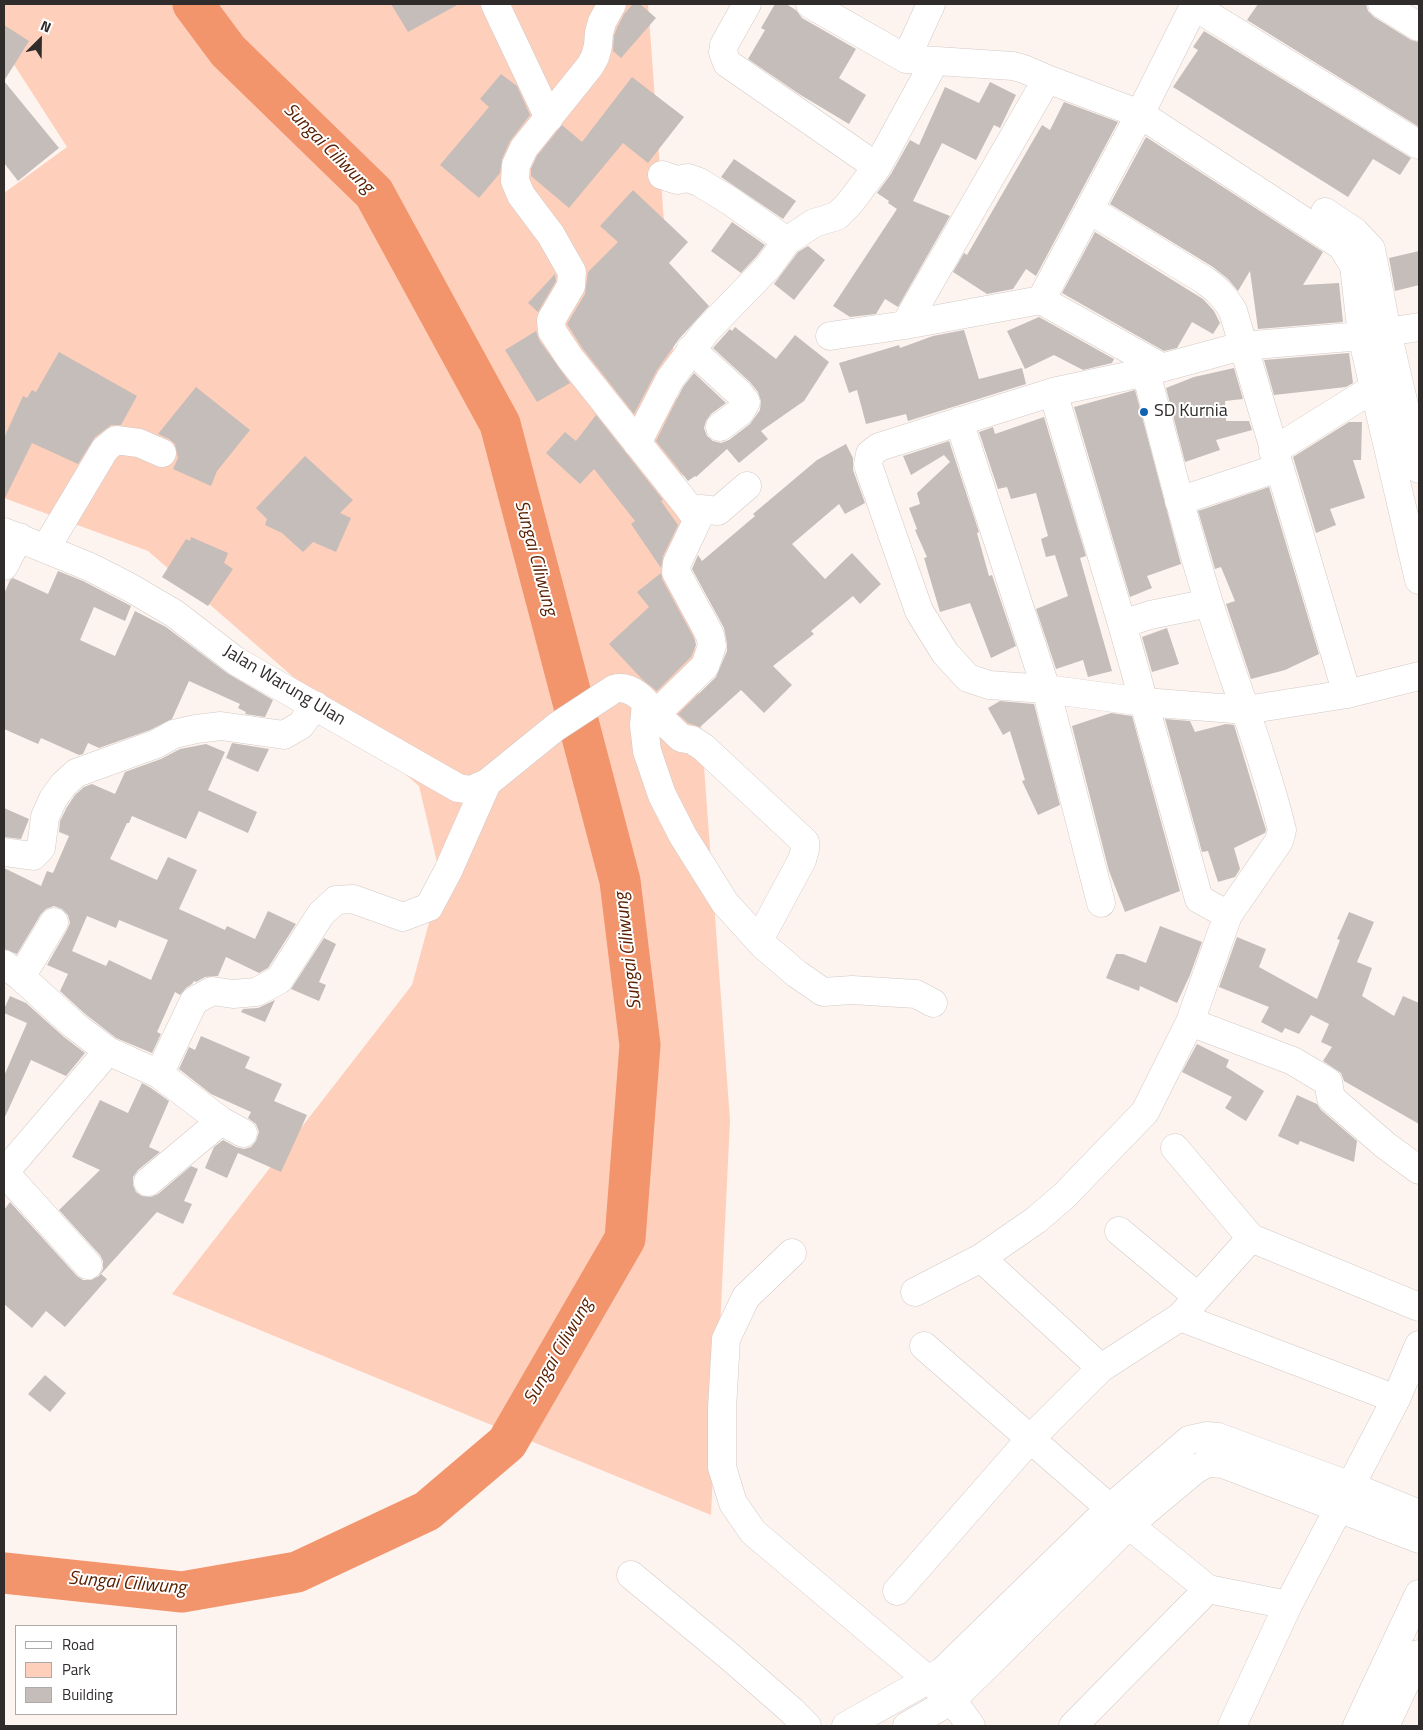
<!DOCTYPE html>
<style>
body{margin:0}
#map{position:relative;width:1423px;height:1730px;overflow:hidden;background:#fdf4f0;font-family:"Titillium Web",sans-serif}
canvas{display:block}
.frame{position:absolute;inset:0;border:5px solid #302c2b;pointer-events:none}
.legend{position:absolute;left:15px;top:1625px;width:162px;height:90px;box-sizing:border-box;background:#fff;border:1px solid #acabaa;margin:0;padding:6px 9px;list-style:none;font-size:15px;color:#302c2b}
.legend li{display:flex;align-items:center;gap:10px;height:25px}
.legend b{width:25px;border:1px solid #acabaa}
.north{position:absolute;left:15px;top:15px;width:50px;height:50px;-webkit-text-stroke:4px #fff;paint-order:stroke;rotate:23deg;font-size:14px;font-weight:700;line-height:20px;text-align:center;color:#302c2b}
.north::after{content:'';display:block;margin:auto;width:18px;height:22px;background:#302c2b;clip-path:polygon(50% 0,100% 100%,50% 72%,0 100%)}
</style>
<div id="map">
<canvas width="1423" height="1730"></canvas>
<div class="frame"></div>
<ul class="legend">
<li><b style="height:6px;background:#fff"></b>Road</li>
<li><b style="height:14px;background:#fecfbb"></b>Park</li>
<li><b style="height:14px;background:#c5bdba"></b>Building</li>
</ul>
<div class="north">N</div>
</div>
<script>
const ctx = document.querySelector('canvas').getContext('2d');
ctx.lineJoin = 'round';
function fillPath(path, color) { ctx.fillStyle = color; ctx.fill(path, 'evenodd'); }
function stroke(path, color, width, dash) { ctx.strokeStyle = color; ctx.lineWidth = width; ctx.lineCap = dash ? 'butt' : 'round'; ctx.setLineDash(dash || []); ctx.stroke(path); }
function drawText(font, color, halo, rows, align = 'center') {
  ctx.font = font + ' "Titillium Web",sans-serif'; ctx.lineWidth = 4; ctx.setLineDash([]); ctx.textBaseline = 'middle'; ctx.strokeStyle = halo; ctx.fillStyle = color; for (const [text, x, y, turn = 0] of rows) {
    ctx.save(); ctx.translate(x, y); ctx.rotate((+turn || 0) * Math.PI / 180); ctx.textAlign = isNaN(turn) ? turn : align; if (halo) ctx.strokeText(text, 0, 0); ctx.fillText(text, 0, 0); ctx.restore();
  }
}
fillPath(new Path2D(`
 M4 4H648L730 1120 711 1515 172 1294 412 985 441 879 419 786 148 551 4 498V193L67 147 4 49Z`), '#fecfbb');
stroke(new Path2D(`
 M4 1573 182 1592 297 1572 427 1511 507 1443 625 1239 640 1045 620 881 500 424 374 193 228 51 193 4`), '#f2946c', 41);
fillPath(new Path2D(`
 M391 4H459L408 32Z
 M633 4H640L656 18 621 58 613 51 614 36 617 28 624 14Z
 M775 4H786L796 10 802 18 856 49 839 78 866 95 849 124 799 94 748 59 765 30 761 28Z
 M1258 4H1366L1368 11 1374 17 1411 40 1419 42V127L1247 20Z
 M4 25 29 41 4 81Z
 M1204 31 1411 158 1400 175 1373 159 1348 197 1173 87 1198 50 1193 47Z
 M501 74 517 86 530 115 510 141 502 159 500 173 479 198 440 165 489 107 480 99Z
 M632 77 684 117 648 163 623 143 569 208 531 176V169L537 156 562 125 582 142Z
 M4 81 59 148 18 181 4 163Z
 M990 82 1016 95 1000 128 994 125 976 160 942 143 913 201 950 216 898 307 885 299 876 314 850 317 833 306 897 209 888 203 889 201 877 193 891 174 910 140 919 145 945 87 979 103Z
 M1064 102 1118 122 1036 276 1026 269 1013 289 987 294 953 272 964 253 967 255 1042 125 1050 130Z
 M1146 137 1323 252 1303 285 1339 283 1343 322 1258 329 1250 271 1238 291 1228 279 1213 267 1110 204Z
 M734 159 796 201 783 219 721 177Z
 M633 190 688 242 669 263 709 306 679 339 657 370 634 414 583 349 567 324 585 294 588 272 618 242 600 226Z
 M732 222 765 245 756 257 741 273 711 251Z
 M1095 232 1203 299 1214 311 1220 323 1213 334 1192 322 1177 348 1164 351 1062 293Z
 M808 246 825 260 794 300 774 284 798 252Z
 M1419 251V285L1395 291 1389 258Z
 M555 274 556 281 538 312 528 303Z
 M1039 317 1114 359 1112 363 1083 370 1054 355 1025 369 1007 331Z
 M735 327 776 359 795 335 829 362 804 401 761 431 768 439 739 463 727 449 696 477 695 476 688 481 656 441 683 387 694 373 726 403 711 414 706 421 704 428 707 436 713 441 721 443 729 440 750 424 760 410 761 401 758 392 750 382 713 348 730 329 732 331Z
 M964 330 979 379 1022 368 1026 384 908 421 906 414 866 424 857 390 849 393 839 363 899 345 900 348 933 336Z
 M536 331 539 340 570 383 537 402 505 350Z
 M59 352 137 396 121 425H111L95 437 78 464 32 443 4 500V438L23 396 27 398 32 390 36 392Z
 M1349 353 1353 383 1346 387 1274 395 1264 360Z
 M1234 368 1243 399 1225 401 1226 421H1249L1252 430 1216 440 1220 450 1185 462 1166 388 1194 377Z
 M196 387 250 430 217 471 211 486 173 469 178 458 175 444 169 439 158 434Z
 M1135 390 1181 564 1147 576 1152 588 1130 597 1074 407Z
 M596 415 663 500 661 501 678 525 663 556 661 568 631 524 635 521 594 469 580 484 546 453 565 432 576 441Z
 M1044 417 1086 556 1080 558 1112 671 1088 677 1083 660 1056 669 1036 609 1068 596 1055 555 1046 557 1041 539 1048 536 1036 493 1011 499 1007 487 998 489 979 432 993 427 995 434Z
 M1349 422H1362L1361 460H1353L1365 498 1330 509 1336 525 1316 533 1293 457Z
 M949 441 979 532 977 533 989 576 992 575 1016 646 991 658 970 603 940 612 924 558 927 557 915 530 917 529 909 508 920 504 917 493 950 462 944 455 911 475 903 456Z
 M846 444 853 458V470L865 503 845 514 839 504 792 544 825 579 852 553 881 584 860 604 853 596 811 631 814 634 773 666 792 685 764 713 741 690 700 727 688 723 678 714 716 677 727 651V644L724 628 692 569 698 555 702 561 755 516 753 514 817 460Z
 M305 456 353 500 340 513 351 518 336 552 313 542 303 552 282 533 265 525 267 519 256 508Z
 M1269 487 1319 654 1285 670 1251 679 1226 604 1235 601 1221 567 1215 569 1198 511Z
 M191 537 228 553 224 563 233 569 208 606 162 577 186 539 190 541Z
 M58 571 83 581 131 606 125 621 94 607 80 640 115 656 135 611 166 627 227 673 273 700 265 717 245 714 246 712 238 708 240 704 189 681 172 719 150 730 99 748 88 743 83 754 79 755 41 738 38 744 4 729V594L10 580 13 578 48 594Z
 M661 573 662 579 695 640 696 645 691 657 657 691 642 679 609 644 649 607 637 592Z
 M1167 628 1179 664 1152 672 1142 637Z
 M1000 701 1034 704 1060 805 1038 815 1022 781 1025 780 1010 731 1003 735 988 708Z
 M1111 713 1132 716 1180 891 1125 912 1109 871 1072 726Z
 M1165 719 1190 721 1195 732 1226 724 1234 725 1266 830 1265 833 1234 848 1240 869 1235 877 1218 882 1208 851 1202 852Z
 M232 743 269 749 258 772 226 758Z
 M206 744 225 752 208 790 257 812 248 833 199 811 186 839 132 816 129 823H127L110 859 157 880 168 857 197 870 179 909 225 930 227 926 255 939 268 911 296 924 268 968 259 973 226 957 218 976 205 977 196 982 194 981 192 984 186 988 180 995 175 992 157 1032 161 1034 152 1053 116 1038 84 1013 60 991 68 974 47 965 67 930 70 923 68 915 62 909 54 906 46 909 41 914 17 954 4 949V868L41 886 47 871 53 873 69 836 59 832 60 821 67 807 75 795 84 787 92 784 115 794 125 772 161 759 180 749ZM87 916 116 928 119 920 168 940 151 980 109 960 106 966 72 951Z
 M4 808 29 819 21 839 4 837Z
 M1349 912 1374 922 1357 962 1372 968 1362 996 1394 1016 1403 996 1419 1003V1124L1344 1081 1341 1073 1323 1061 1332 1047 1321 1042 1329 1024 1311 1015 1299 1034 1285 1028 1282 1033 1261 1022 1269 1007 1219 987 1237 937 1266 949 1259 967 1317 999 1340 940 1337 939Z
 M1160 926 1202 942 1190 975 1177 1003 1140 986 1139 991 1106 978 1116 954H1123L1146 963Z
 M324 938 336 944 319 982 326 985 319 1001 291 989Z
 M10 996 26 1003 64 1037 85 1053 66 1076 31 1060 4 1119V1076L27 1023 4 1013V1009Z
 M275 1000 265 1022 241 1012 243 1009 258 1008Z
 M201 1036 250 1057 245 1068 282 1084 274 1101 307 1115 281 1172 238 1153 227 1178 205 1168 214 1147 223 1140 236 1147 244 1149 251 1147 256 1141 259 1132 256 1124 248 1118 251 1112 211 1094 179 1069 189 1047 195 1050Z
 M1197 1044 1229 1060 1226 1067 1264 1091 1246 1121 1225 1108 1232 1097 1182 1072Z
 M142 1083 151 1088 169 1101 149 1147 160 1152 138 1170 133 1177V1185L136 1192 142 1196 151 1197 158 1194 191 1166 198 1169 184 1201 192 1204 183 1224 157 1212 101 1274 107 1279 65 1327 46 1311 32 1328 4 1304V1210L10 1202 77 1276 83 1280H91L99 1276 103 1269V1261L100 1255 59 1210 100 1170 72 1157 100 1100 128 1113Z
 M1297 1095 1317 1104 1321 1110 1357 1141 1354 1162 1300 1141 1298 1145 1278 1136Z
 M45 1375 66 1393 50 1412 28 1394Z`), '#c5bdba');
const street = new Path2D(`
 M495 4 549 118
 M747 4 724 45 723 52 727 63 877 167
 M810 4 906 59 1013 66 1024 69 1047 79 1140 114 1195 4
 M1382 4 1419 27
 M1194 6 1419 145
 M906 59 931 4
 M662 175 677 180 688 178 699 182 730 201 787 241
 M1090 210 1204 280C1217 289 1225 297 1233 311L1347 694
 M1325 212 1355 232 1371 249 1387 332 1419 469
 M905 325 1047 79
 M1419 327 1362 336 1242 346 1146 372 1053 392 879 447 870 454 868 465 919 611 945 653 968 678 989 685 1046 689 1144 702 1246 710 1347 694 1419 676
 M830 336 905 325 1041 300
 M691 349 739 393 746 402 740 412 720 427
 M1161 367 1041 300 1140 114 1342 246 1354 266 1362 336 1419 580
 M1146 372C1166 449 1185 527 1209 603 1233 679 1263 753 1282 830L1279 841 1228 915 1190 1022 1293 1061 1328 1082 1331 1098 1385 1145 1419 1170
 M1053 392 1122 624 1199 899 1228 915
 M959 421 1046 689 1101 903
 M637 443 670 379 706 331 768 267 787 241 814 223 837 216 849 204 877 167 935 61
 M1273 451 1374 388
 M1179 501 1278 468
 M691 511 700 509 718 511 747 486
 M4 532 90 567 131 588 175 614 236 661 458 788 471 790 487 783 556 727 614 689C632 684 646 702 656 714L705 666 712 646 710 635 676 572 677 563 697 521 694 514 570 358 552 331 551 320 571 286 572 272 551 235 521 195 515 181 516 165 524 148 590 66 595 57 598 46 599 33 602 22 612 4
 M46 548 105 449 116 440 139 443 162 453
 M4 566 19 537
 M1122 624 1150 615 1209 603
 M646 703 644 725 647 751 662 795 683 836 725 903 764 946 797 974 823 992 852 990 916 994 933 1003
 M656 714 681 738 692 740 703 747 805 842V849L802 860 759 940
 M4 852 33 856 41 848 45 817 53 799 63 785 76 773 156 744 174 734 196 729 221 726 284 735 301 725 315 705
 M4 964 21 977 74 1025 108 1051 159 1074 221 1121 243 1133
 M21 977 54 922
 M159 1074 194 1001 212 991 233 994 256 992 279 980 321 914 336 900 353 899 403 917 429 907 448 871 487 783
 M1175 1148 1251 1238 1419 1307
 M4 1172 88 1265
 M4 1173 108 1051
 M148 1182 221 1121
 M1119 1231 1198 1297
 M792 1253 746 1297 726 1339 722 1409V1467L733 1503 753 1532 952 1700 971 1726
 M981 1258 1101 1368
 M915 1292 981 1258 1036 1220 1064 1196 1145 1112 1190 1022
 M1180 1317 1396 1399
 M924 1346 1129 1525 1208 1589 1288 1605
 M631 1575 729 1656 791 1710 807 1726
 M897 1591 1031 1438 1101 1368 1180 1317 1251 1238
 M846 1726 943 1671 1110 1508 1189 1440 1207 1436 1218 1437 1351 1486 1419 1514
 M907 1726 952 1700 1129 1525 1196 1469 1208 1463 1223 1464 1419 1539
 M1073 1726 1208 1589
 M1232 1726 1288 1605 1396 1399 1419 1345
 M1357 1726 1419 1594
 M1385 1726 1419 1654`);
stroke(street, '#d2c9c6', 29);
stroke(street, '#fff', 28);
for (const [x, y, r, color] of [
 [1144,412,5,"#1362b0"]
]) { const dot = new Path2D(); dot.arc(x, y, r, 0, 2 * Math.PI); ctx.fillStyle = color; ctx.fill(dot); stroke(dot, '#fff', 2); }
drawText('18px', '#302c2b', '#fff', [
 ["SD Kurnia",1154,412]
], 'left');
drawText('18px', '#302c2b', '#fff', [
 ["Jalan Warung Ulan",284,686,31]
]);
drawText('italic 19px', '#5a2002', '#fff', [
 ["Sungai Ciliwung",328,149,45],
 ["Sungai Ciliwung",535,558,75],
 ["Sungai Ciliwung",629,951,-97],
 ["Sungai Ciliwung",559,1352,-60],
 ["Sungai Ciliwung",127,1584,5]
]);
</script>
